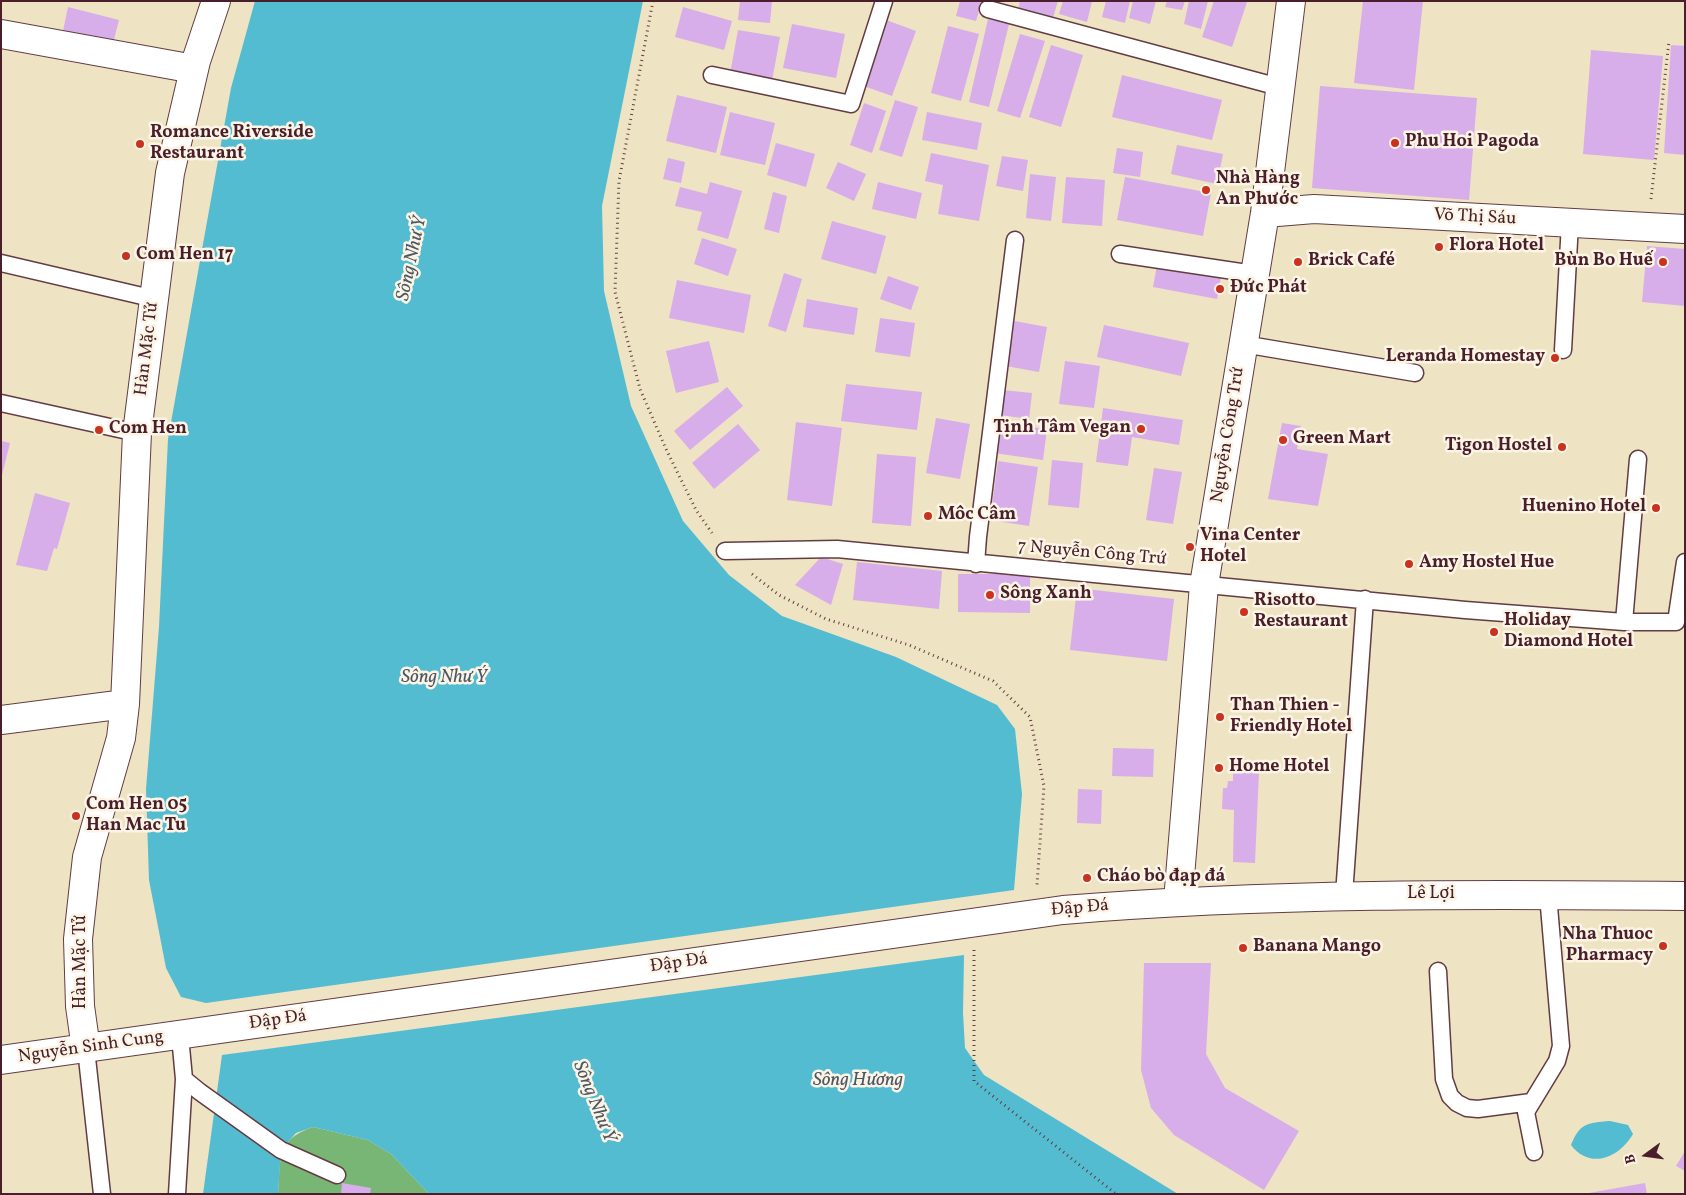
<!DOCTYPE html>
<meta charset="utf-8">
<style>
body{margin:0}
#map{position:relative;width:1686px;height:1195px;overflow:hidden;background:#eee3c2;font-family:Vollkorn,serif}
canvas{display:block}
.frame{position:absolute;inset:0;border:2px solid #4a1f2b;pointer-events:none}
.north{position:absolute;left:1621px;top:1130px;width:50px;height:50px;-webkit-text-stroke:4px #fcf5e5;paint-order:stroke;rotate:256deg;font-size:14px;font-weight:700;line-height:20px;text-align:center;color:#4a1f2b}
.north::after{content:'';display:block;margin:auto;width:18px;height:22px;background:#4a1f2b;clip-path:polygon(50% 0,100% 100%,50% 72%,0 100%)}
</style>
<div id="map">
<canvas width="1686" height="1195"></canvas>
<div class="frame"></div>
<div class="north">B</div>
</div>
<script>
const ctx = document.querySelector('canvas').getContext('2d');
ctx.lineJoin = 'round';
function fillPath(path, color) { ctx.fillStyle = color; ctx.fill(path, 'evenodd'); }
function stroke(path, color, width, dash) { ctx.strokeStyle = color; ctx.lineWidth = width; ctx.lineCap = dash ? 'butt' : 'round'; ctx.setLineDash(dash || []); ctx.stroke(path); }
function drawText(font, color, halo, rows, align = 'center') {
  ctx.font = font + ' Vollkorn,serif'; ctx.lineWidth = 5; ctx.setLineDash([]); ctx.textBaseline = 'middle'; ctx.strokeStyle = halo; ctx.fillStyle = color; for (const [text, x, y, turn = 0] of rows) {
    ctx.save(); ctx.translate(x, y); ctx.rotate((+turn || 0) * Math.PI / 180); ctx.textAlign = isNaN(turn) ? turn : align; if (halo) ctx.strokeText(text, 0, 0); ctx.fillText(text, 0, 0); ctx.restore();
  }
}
fillPath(new Path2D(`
 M313 1127 368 1140 391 1154 429 1194H278C281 1159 275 1140 313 1127Z`), '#78b676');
fillPath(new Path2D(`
 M255 1H643L602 206 604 291 631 406 683 521 729 575 782 616 896 657 997 705 1015 729 1022 794 1014 890 206 1003 181 997 166 968 149 880 146 789 159 627 168 439 231 88Z
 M964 955 963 1013 965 1048 984 1075 1178 1194H429L391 1154 368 1140 313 1127 296 1133 281 1150 278 1194H203L222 1055Z
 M1610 1121 1628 1125 1633 1134C1619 1158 1590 1170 1571 1145 1580 1123 1587 1123 1610 1121Z`), '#53bcd1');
fillPath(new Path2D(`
 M740 1H772L770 23 738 20Z
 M960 1H982L976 21 956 16Z
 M1020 1H1058L1052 21 1018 11Z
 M1063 1H1092L1087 22 1059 14Z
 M1106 1H1130L1125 23 1102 17Z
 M1133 1H1156L1150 24 1129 18Z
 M1167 1H1185L1182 10 1165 7Z
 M1189 1H1208L1201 29 1184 24Z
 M1214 1 1247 2 1232 47 1202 37Z
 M1363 1H1423L1414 90 1354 83Z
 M68 7 119 20 108 63 71 33 63 31Z
 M683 7 732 21 724 50 675 37Z
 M878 17 916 31 892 96 855 83Z
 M988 19 1009 24 989 107 969 102Z
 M792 24 845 34 836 78 783 68Z
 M948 26 979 34 961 101 931 93Z
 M738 30 780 37 772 81 730 74Z
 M1020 34 1045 41 1020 118 997 111Z
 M1051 45 1083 55 1061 127 1029 117Z
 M1671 45 1685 46V155L1664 153Z
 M1591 50 1663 56 1654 160 1583 154Z
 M1122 75 1222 100 1212 140 1112 117Z
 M1320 86 1477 98 1469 200 1312 188Z
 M677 95 727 107 716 153 666 141Z
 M895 100 918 107 902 157 879 150Z
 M864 103 886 111 872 153 850 145Z
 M730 112 775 123 765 165 720 155Z
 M927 112 982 123 977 150 922 140Z
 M776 143 815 154 806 187 767 175Z
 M1177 145 1223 154 1217 184 1171 174Z
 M1117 148 1143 152 1140 177 1113 173Z
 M931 153 989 165 979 221 938 214 943 185 925 181Z
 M1002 156 1028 160 1023 191 996 186Z
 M668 158 685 162 681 183 663 179Z
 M838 162 866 174 854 201 826 188Z
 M1030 174 1056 177 1051 221 1026 218Z
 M1066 177 1105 180 1102 226 1062 223Z
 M1125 177 1211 193 1203 236 1117 220Z
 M710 182 742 191 728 239 697 230 702 212 675 206 680 187 707 194Z
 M878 182 922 193 916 219 872 209Z
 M773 192 787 196 779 233 764 229Z
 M832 221 886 236 876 274 821 259Z
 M702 238 737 249 728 276 694 264Z
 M1647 246 1685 249V306L1642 302Z
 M1157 265 1221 277 1217 299 1153 287Z
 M784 273 802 279 786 332 768 326Z
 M888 276 919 287 911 310 880 299Z
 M677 280 751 295 744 333 669 318Z
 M807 299 858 308 854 335 803 327Z
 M880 318 915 323 910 357 875 352Z
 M1009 320 1047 327 1039 372 1000 365Z
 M1104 325 1189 343 1181 376 1097 357Z
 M709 341 719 382 676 393 666 351Z
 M1065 361 1100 366 1094 408 1059 404Z
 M846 384 922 392 917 430 841 421Z
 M727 387 743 406 690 450 674 431Z
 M1003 390 1032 393 1029 419 1000 415Z
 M1103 408 1183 420 1179 445 1132 437 1128 466 1096 462Z
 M936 418 970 424 960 479 926 473Z
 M796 422 842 428 832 506 787 500Z
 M998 423 1047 429 1043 460 994 453Z
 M1282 423 1301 426 1297 449 1328 454 1318 506 1268 499Z
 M738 424 760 450 714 489 692 463Z
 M1 441 10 443 2 475H1Z
 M877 454 916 457 911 526 872 523Z
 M1052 460 1083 463 1079 508 1048 505Z
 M998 461 1038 467 1029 526 990 520Z
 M1154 468 1182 472 1173 524 1146 520Z
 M35 493 70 503 57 549 54 548 47 571 16 565Z
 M821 557 843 564 831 605 795 585Z
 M857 562 942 571 939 609 853 600Z
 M958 574H1030V613L958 612Z
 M1077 588 1174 599 1167 661 1070 650Z
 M1113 748 1154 749 1153 777 1112 776Z
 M1233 772H1259L1255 863 1233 862 1234 810 1222 809 1223 788H1227L1228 781H1233Z
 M1078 789 1102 790 1101 824 1077 823Z
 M1144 963H1211L1206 1054 1225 1088 1299 1131 1264 1190 1174 1135 1151 1108 1141 1070Z
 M1685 1151V1171L1676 1166Z
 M342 1183 371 1188 370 1194H341Z
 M1645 1183 1647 1194H1589V1193Z`), '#d7aee9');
const service = new Path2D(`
 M988 9 1279 87
 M712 75 851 104 884 1
 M1120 254 1254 274
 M1 263 155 299
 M1243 344 1415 373
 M1563 350 1570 223
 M1 403 137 433
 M725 551 837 549 1465 610 1624 622H1676L1685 562
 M976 564 978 537 1015 240
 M1624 622 1638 459
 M1344 895 1365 599
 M1438 971 1444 1079 1450 1096 1457 1103 1467 1108 1478 1109 1531 1102
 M86 1049 102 1194
 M184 1079 200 1092 281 1150 337 1175
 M1534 1152 1526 1112 1557 1061 1561 1046 1548 895
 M177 1194 184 1079 180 1036`);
const minor = new Path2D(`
 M1 34 194 69
 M1265 213 1314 209 1685 229
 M1 720 125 704
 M1178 901 1204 585 1265 213 1291 1
 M86 1049 80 1006 78 939 87 857 121 738 125 704 137 433 170 173 196 61 216 1`);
const secondary = new Path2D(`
 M1 1060 1063 910C1270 893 1477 894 1685 896`);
stroke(service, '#633c42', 19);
stroke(minor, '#633c42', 30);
stroke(secondary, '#633c42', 30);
stroke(new Path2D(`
 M653 1 619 181 615 292 640 389 666 449 696 510 712 533
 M1651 199 1669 41
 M752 574 779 595 826 619 909 645 993 681 1030 717 1044 786 1037 885
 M974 950V1081L1116 1194`), '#633c42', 3, [1, 4]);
stroke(service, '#fff', 16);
stroke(minor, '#fff', 28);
stroke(secondary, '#fff', 28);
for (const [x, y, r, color] of [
 [1395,143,5,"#c8321e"],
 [140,144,5,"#c8321e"],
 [1206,190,5,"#c8321e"],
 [1439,247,5,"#c8321e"],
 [126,256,5,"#c8321e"],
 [1298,262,5,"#c8321e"],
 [1663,262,5,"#c8321e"],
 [1220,289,5,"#c8321e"],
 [1555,358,5,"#c8321e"],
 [1141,429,5,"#c8321e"],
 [99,430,5,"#c8321e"],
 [1283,440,5,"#c8321e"],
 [1562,447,5,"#c8321e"],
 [1656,508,5,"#c8321e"],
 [928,516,5,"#c8321e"],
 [1190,547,5,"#c8321e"],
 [1409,564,5,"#c8321e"],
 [990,595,5,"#c8321e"],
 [1244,612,5,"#c8321e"],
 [1494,632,5,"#c8321e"],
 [1220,717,5,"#c8321e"],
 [1219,768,5,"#c8321e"],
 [76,816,5,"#c8321e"],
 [1087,878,5,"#c8321e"],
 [1663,946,5,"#c8321e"],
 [1243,948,5,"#c8321e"]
]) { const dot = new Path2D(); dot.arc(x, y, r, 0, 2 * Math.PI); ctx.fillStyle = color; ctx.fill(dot); stroke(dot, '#fcf5e5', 2); }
drawText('bold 18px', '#4a1f2b', '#fcf5e5', [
 ["Romance Riverside",150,134],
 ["Restaurant",150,155],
 ["Phu Hoi Pagoda",1405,143],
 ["Nhà Hàng",1216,180],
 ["An Phước",1216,201],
 ["Flora Hotel",1449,247],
 ["Com Hen 17",136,256],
 ["Brick Café",1308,262],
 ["Bùn Bo Huế",1653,262,"right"],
 ["Đức Phát",1230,289],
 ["Leranda Homestay",1545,358,"right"],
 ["Tịnh Tâm Vegan",1131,429,"right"],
 ["Com Hen",109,430],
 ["Green Mart",1293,440],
 ["Tigon Hostel",1552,447,"right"],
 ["Huenino Hotel",1646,508,"right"],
 ["Môc Câm",938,516],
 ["Vina Center",1200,537],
 ["Hotel",1200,558],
 ["Amy Hostel Hue",1419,564],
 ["Sông Xanh",1000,595],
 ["Risotto",1254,602],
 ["Restaurant",1254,623],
 ["Holiday",1504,622],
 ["Diamond Hotel",1504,643],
 ["Than Thien -",1230,707],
 ["Friendly Hotel",1230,728],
 ["Home Hotel",1229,768],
 ["Com Hen 05",86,806],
 ["Han Mac Tu",86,827],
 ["Cháo bò đạp đá",1097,878],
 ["Nha Thuoc",1653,936,"right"],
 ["Pharmacy",1653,957,"right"],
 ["Banana Mango",1253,948]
], 'left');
drawText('18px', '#4a1f2b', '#fcf5e5', [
 ["Võ Thị Sáu",1475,218,3],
 ["Hàn Mặc Tử",148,349,-83],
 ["Nguyễn Công Trứ",1229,435,-81],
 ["7 Nguyễn Công Trứ",1092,554,5],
 ["Lê Lợi",1431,895],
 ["Đập Đá",1080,909,-5],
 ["Hàn Mặc Tử",82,962,-90],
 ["Đập Đá",679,964,-8],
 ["Đập Đá",278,1021,-8],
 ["Nguyễn Sinh Cung",91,1048,-8]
]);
drawText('italic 19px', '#4d5665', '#fcf5e5', [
 ["Sông Như Ý",413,259,-78],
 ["Sông Như Ý",444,679],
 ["Sông Hương",858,1082],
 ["Sông Như Ý",593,1102,68]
]);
</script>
